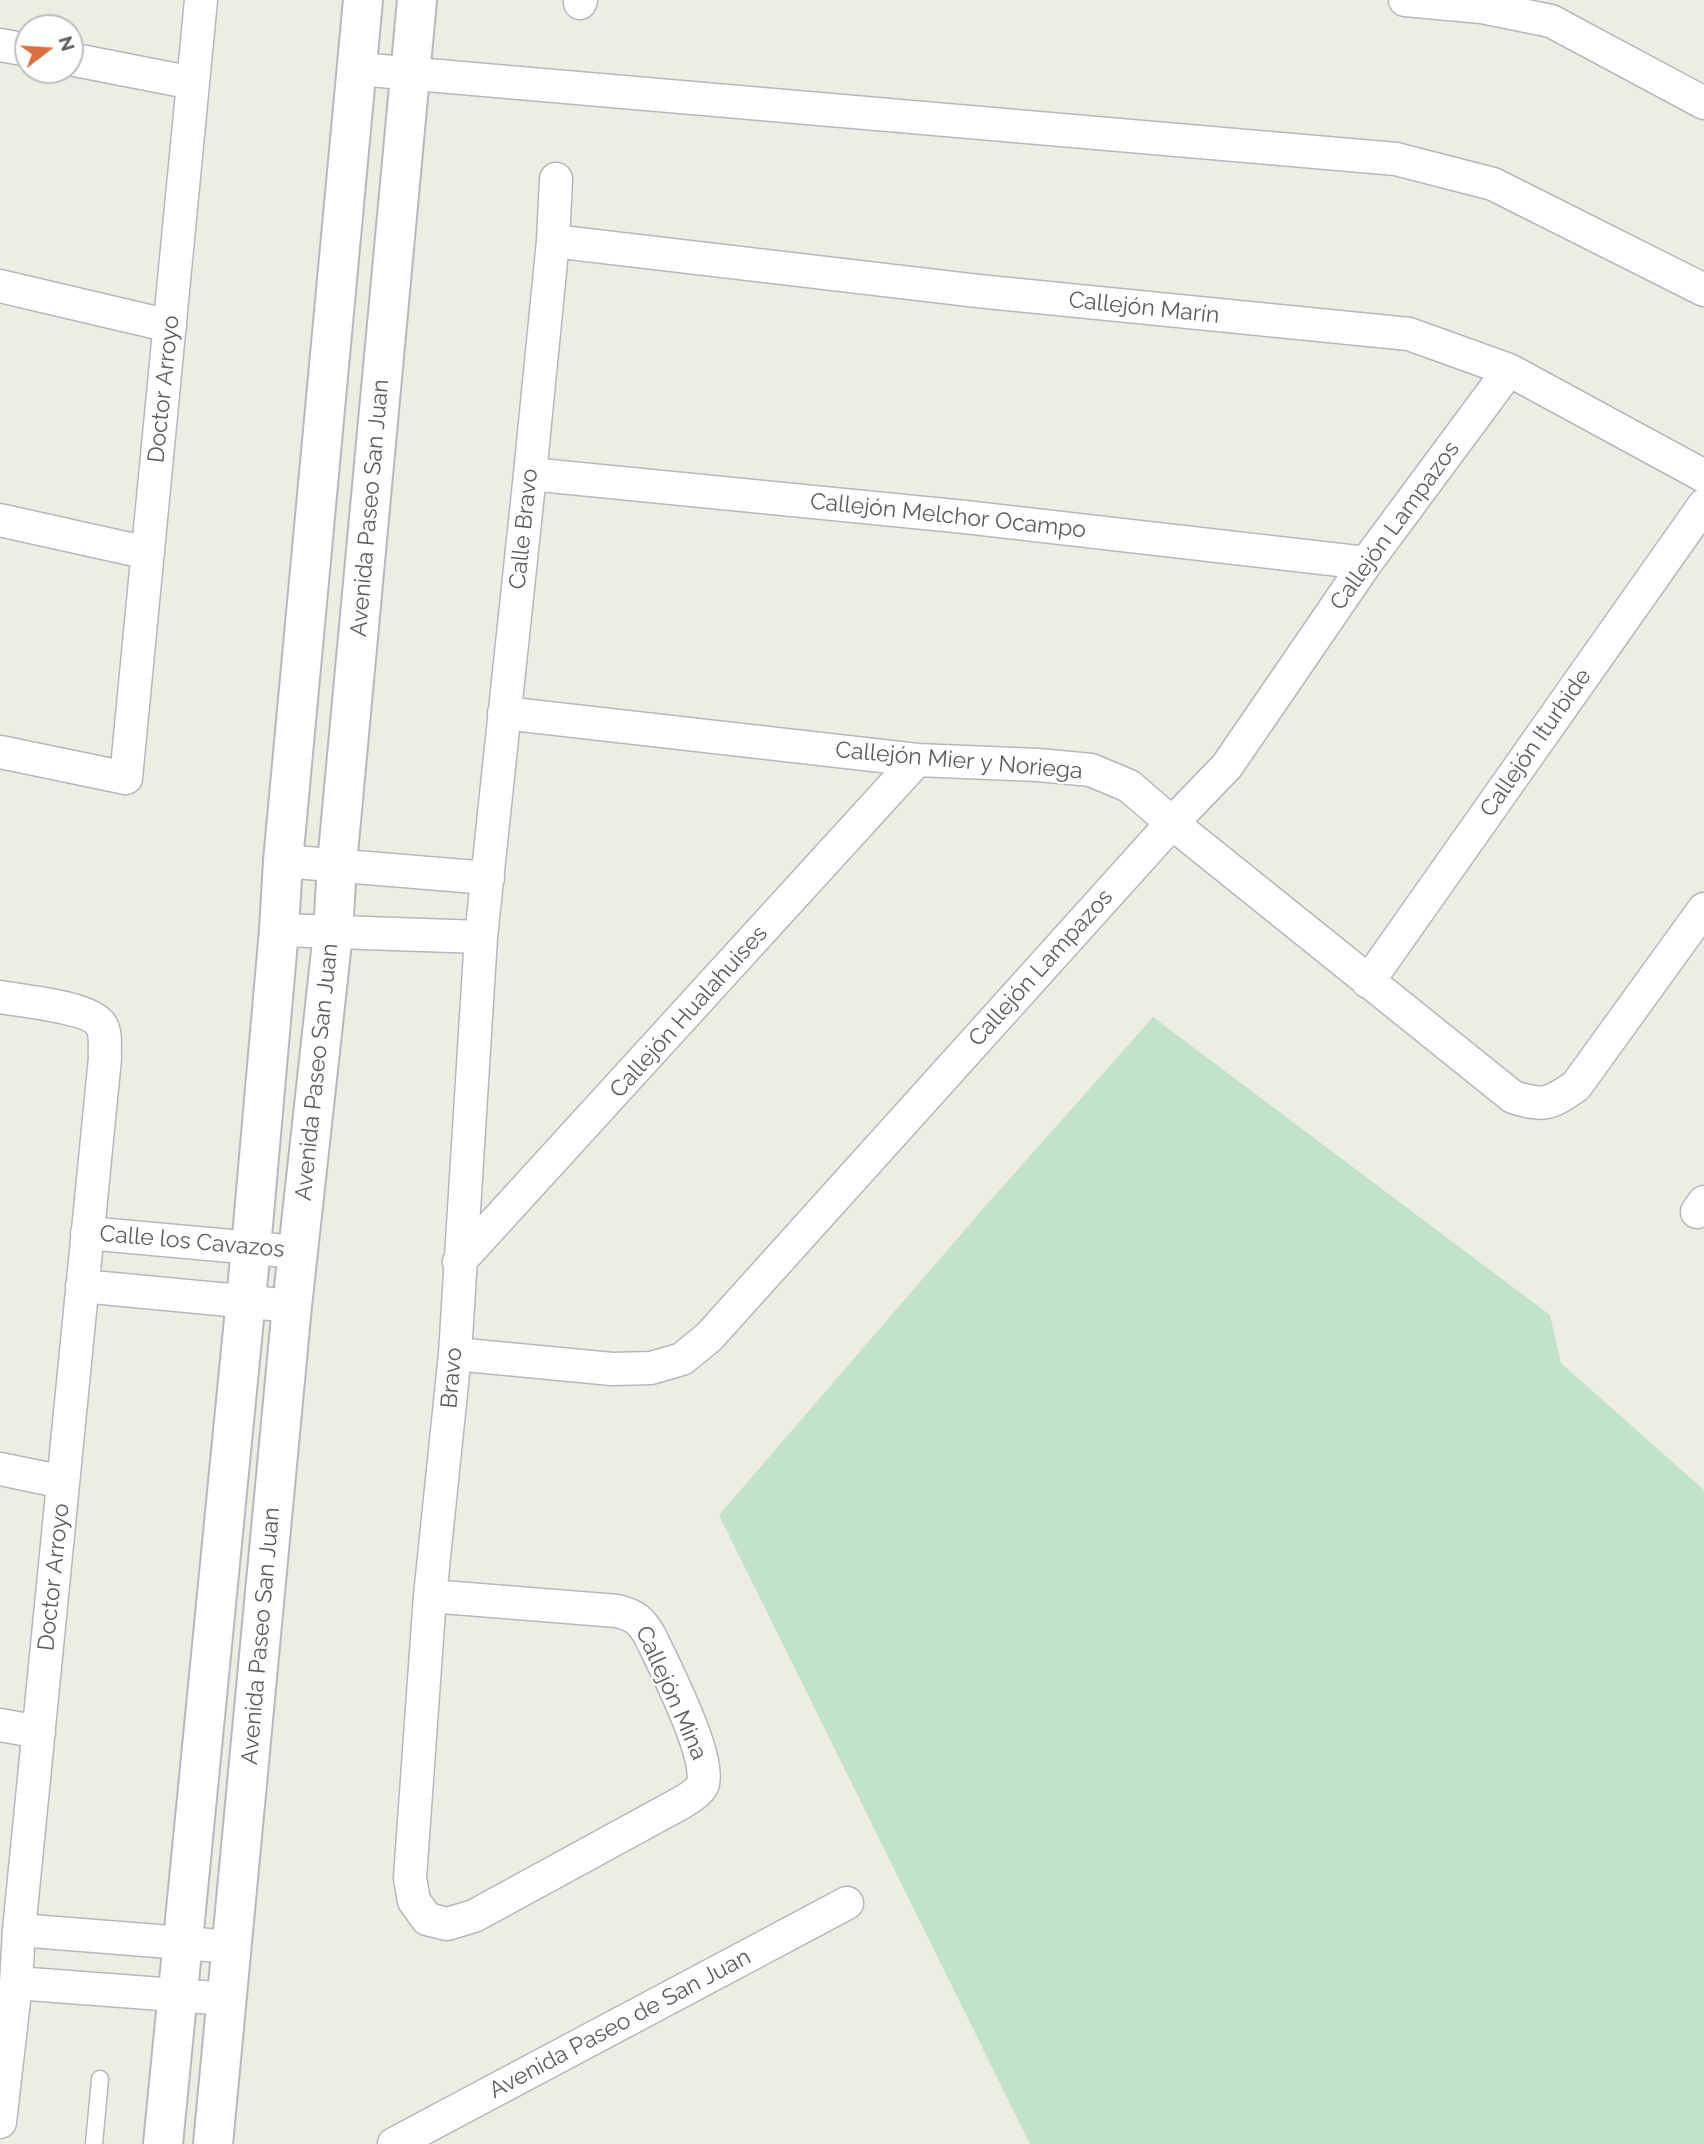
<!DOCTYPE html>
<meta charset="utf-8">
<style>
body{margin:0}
#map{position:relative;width:1704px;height:2144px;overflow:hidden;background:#edede4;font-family:Raleway,sans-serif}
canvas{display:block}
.north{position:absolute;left:14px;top:14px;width:70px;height:70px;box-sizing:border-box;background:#fff;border:2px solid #bebec1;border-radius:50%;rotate:73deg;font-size:19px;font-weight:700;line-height:28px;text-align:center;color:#5c5d63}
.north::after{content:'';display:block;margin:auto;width:24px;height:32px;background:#da703d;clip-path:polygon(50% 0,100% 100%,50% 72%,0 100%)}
</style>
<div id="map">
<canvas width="1704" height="2144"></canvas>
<div class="north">N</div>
</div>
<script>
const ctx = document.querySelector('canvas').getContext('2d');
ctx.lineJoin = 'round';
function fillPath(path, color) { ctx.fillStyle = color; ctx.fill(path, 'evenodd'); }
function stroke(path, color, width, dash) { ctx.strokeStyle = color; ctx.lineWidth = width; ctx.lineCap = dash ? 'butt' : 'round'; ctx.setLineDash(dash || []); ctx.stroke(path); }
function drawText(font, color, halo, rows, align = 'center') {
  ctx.font = font + ' Raleway,sans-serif'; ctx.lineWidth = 5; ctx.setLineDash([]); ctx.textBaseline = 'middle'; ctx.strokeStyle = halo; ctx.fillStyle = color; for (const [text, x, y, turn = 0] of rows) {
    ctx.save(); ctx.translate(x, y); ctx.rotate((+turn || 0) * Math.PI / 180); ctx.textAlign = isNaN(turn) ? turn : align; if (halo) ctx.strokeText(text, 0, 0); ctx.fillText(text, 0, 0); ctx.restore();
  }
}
fillPath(new Path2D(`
 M1153 1017 1550 1315 1561 1363 1704 1490V2144H1030L719 1515 982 1210Z`), '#c2e3ca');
const lane = new Path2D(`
 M94 2144 100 2079`);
const street = new Path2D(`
 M1405 0 1482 7 1551 21 1704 103
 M580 3 581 0
 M0 45 28 50
 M70 59 193 83
 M358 69 1396 159 1493 184 1704 290
 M553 241 978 291 1409 334 1509 370 1704 476
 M0 286 170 326
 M530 474 965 517 1366 563
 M0 520 148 553
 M504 713 917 760 1038 765 1091 770 1129 786 1172 823 1513 1097C1544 1107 1550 1104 1576 1086L1704 909
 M0 752 126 778 201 0
 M283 861 488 878
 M279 930 481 937
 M1368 982 1704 505
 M0 997C22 1001 90 1007 101 1025 107 1034 104 1047 105 1058L19 1930 16 1983 0 2122
 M1697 1212 1704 1202
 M87 1233 297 1252
 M459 1262 917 760
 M82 1286 292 1306
 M455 1354 612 1369 651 1368 682 1359 709 1337 1172 823 1227 766 1366 563 1509 370
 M0 1469 63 1482
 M430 1596 617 1611C634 1615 641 1620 650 1636 663 1663 714 1762 702 1786 698 1793 688 1799 681 1803L474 1916 447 1924 427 1919 414 1901 410 1878 430 1596 455 1354 481 937 530 474 553 241 556 179
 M0 1725 39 1732
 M19 1930 233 1947
 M16 1983 228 1999
 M394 2144 847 1903`);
const secondary = new Path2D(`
 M163 2144 251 1248 279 930 283 861 363 0
 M213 2144 292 1306 333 933 337 864 417 0`);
stroke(lane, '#b6b7bd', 19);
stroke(street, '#b6b7bd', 35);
stroke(secondary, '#b7b8bf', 42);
stroke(lane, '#fff', 16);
stroke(street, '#fff', 32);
stroke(secondary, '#fff', 38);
drawText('23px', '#5c5d63', '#fff', [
 ["Callejón Marín",1144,308,6],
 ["Doctor Arroyo",164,389,-84],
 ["Avenida Paseo San Juan",370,508,-85],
 ["Callejón Melchor Ocampo",948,516,6],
 ["Callejón Lampazos",1395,526,-54],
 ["Calle Bravo",524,529,-84],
 ["Callejón Iturbide",1536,743,-55],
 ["Callejón Mier y Noriega",959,761,5],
 ["Callejón Lampazos",1041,968,-48],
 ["Callejón Hualahuises",689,1012,-48],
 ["Avenida Paseo San Juan",317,1072,-84],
 ["Calle los Cavazos",192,1242,5],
 ["Bravo",452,1378,-85],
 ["Doctor Arroyo",54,1577,-84],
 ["Avenida Paseo San Juan",261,1636,-85],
 ["Callejón Mina",671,1693,66],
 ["Avenida Paseo de San Juan",620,2024,-28]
]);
</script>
